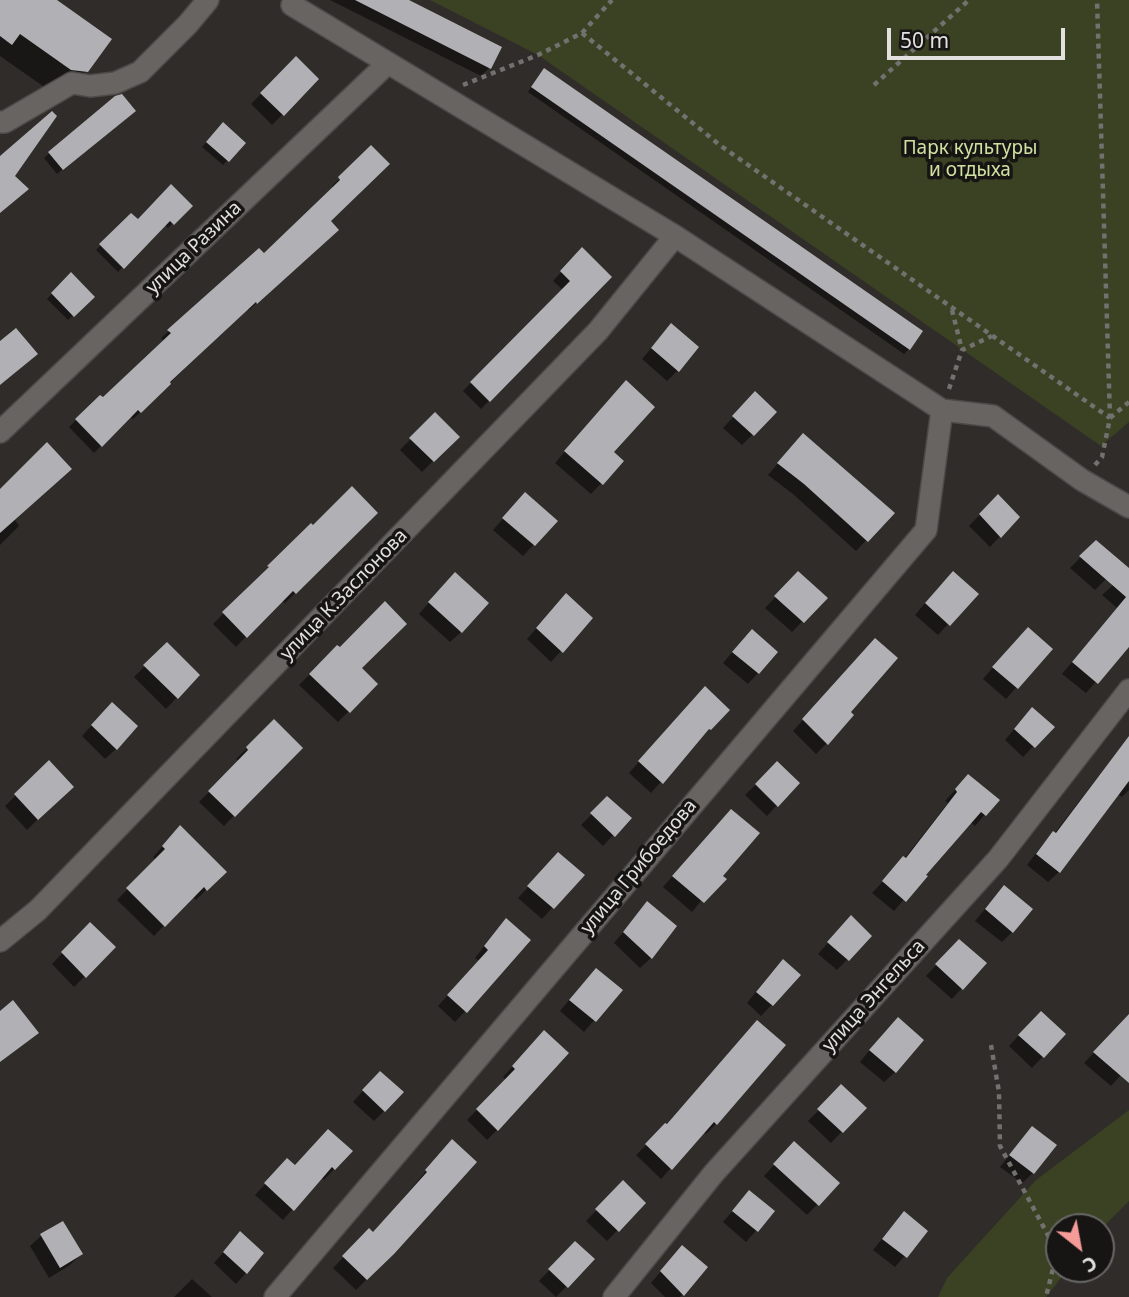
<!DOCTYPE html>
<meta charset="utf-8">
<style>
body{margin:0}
#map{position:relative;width:1129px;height:1297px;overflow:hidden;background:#2f2c2a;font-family:"Noto Sans",sans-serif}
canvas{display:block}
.north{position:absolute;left:1045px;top:1213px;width:70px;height:70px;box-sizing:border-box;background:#161514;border:2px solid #686766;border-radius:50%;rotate:149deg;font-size:19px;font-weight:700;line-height:28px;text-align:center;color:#e3e1e0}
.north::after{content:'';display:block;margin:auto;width:24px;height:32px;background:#f59b98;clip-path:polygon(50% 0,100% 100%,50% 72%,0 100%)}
.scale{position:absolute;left:887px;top:28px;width:178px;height:32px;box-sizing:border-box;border:4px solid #e3e1e0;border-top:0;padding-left:9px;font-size:21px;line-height:24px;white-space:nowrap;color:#e3e1e0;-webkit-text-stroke:5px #161514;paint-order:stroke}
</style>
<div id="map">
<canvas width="1129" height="1297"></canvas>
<div class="north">С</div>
<div class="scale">50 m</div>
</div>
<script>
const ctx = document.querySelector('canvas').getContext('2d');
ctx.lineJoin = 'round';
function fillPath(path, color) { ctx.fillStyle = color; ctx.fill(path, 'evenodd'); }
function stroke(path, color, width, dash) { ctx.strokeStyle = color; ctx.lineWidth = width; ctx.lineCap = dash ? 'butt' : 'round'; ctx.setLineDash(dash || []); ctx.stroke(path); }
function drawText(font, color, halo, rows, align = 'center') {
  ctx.font = font + ' "Noto Sans",sans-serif'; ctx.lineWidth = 7; ctx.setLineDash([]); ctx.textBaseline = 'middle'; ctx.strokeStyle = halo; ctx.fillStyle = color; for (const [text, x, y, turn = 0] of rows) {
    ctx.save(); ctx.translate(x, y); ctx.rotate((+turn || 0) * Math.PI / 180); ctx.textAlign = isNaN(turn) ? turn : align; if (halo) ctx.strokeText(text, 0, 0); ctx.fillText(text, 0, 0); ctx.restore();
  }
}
fillPath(new Path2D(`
 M430 0H1129V422L1101 446 538 55Z
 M1129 1110V1201L1101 1229 1059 1227V1269H1068L1046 1297H938L947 1278 1036 1180Z`), '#3b4223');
fillPath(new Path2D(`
 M0 0H55L86 71 65 93 50 91 0 56Z
 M330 0H405L489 68 481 76Z
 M296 58 317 79 272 125 251 104Z
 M539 75 909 349 904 354 528 92Z
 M116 98 129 115 57 174 44 158Z
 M223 125 243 143 223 165 202 147Z
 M371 148 328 221 329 237 249 310 247 308 133 419 130 416 94 453 69 427 100 397 103 400 164 342 161 338 169 331 263 256 333 188 332 186Z
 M190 206 168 228 164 224 118 272 96 250 131 215 138 221Z
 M574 258 609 277 481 409 463 391 563 290 553 281Z
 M71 274 92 297 68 320 47 299Z
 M671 325 678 370 667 381 642 359Z
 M615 393 611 452 622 461 591 494 555 463Z
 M755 394 775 412 742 445 723 428Z
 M435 414 457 437 422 472 400 450Z
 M792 447 892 513 856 551 793 494 768 475Z
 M998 496 1018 517 990 547 969 526Z
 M0 497 19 526 0 545Z
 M515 505 555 521 523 556 493 530Z
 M376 513 285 603 281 600 236 647 213 624 311 526Z
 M1096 542 1106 579 1095 590 1070 568Z
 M1129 571V644L1086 693 1062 674 1117 608 1102 595Z
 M798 574 825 598 792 632 765 608Z
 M942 583 948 624 938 635 915 615Z
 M445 584 461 632 450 642 419 614Z
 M556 606 561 651 551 662 527 639Z
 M1017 639 1050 649 1006 699 983 679Z
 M741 642 758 673 748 684 723 663Z
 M167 644 198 675 166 709 134 677Z
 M337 647 376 684 338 722 299 685Z
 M865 651 849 712 827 743 816 754 793 731Z
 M694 699 699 739 651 793 629 773Z
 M101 715 116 749 105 759 82 736Z
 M1022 720 1052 727 1023 757 1005 740Z
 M274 722 300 748 224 826 199 802 239 762 236 759Z
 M1127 741 1129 790 1122 797 1117 794 1059 872 1048 882 1027 865 1043 844 1054 834 1117 752Z
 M49 763 71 786 27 830 5 806Z
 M777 764V805L767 816 745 795Z
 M958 787 997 800 975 826 970 822 894 911 872 893 904 859 948 803 945 801Z
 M608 798 629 818 603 846 581 825Z
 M720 821 721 876 692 912 663 887Z
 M170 838 224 872 196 900 192 896 154 936 117 900 156 860 153 857Z
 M548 865 582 875 542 919 518 898Z
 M994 898 1012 932 1002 942 975 921Z
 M647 904 651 958 640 968 614 943Z
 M90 924 114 947 74 987 52 964Z
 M841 928 870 936 837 970 818 954Z
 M496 931 485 990 455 1022 438 1006 479 961 475 958Z
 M959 941 962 988 952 999 926 976Z
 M772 972 799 976 761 1016 747 1003Z
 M585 981 620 990 584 1032 560 1011Z
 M1030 1023 1064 1034 1032 1068 1009 1046Z
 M1120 1026 1129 1034V1066L1111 1086 1084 1063Z
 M887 1029 895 1072 884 1082 860 1062Z
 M747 1033 716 1124 706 1134 703 1132 661 1179 636 1155 666 1126Z
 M534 1043 497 1130 487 1140 467 1120 506 1080 503 1077Z
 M370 1083 384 1111 374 1121 353 1102Z
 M842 1087 864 1108 831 1143 808 1121Z
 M1032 1128 1033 1173 1022 1183 1000 1167Z
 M318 1142 334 1169 324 1180 321 1177 283 1220 255 1195 287 1161 295 1167Z
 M442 1152 393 1253 356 1290 333 1268 369 1231 373 1234Z
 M784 1154 838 1183 807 1215 764 1176Z
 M623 1183 644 1203 607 1241 586 1221Z
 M749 1192 773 1211 746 1242 723 1222Z
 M62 1223 81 1254 70 1265 49 1278 30 1246 41 1236Z
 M894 1224 926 1231 895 1267 873 1250Z
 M240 1233 246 1273 236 1284 214 1263Z
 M565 1254 593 1259 556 1297 539 1281Z
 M672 1258 706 1267 680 1297H665L651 1283Z
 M192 1279 212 1297H174Z`), '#0007');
fillPath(new Path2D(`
 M0 0H57L112 39 88 72 71 70 20 34 12 45 0 36Z
 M355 0H409L502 47 491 69Z
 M296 56 319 79 284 116 260 93Z
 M544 68 923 331 910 350 531 87Z
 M122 94 136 111 63 170 48 152 115 96Z
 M52 111 57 116 15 176 29 189 0 213V156Z
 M223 122 246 143 229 162 206 142Z
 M371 145 390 164 331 221 339 230 257 304 256 302 170 382 171 384 141 413 138 410 102 447 75 419 100 395 103 397 171 333 167 330 259 248 264 253 340 180 338 177Z
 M171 184 193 206 174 225 170 221 124 269 99 244 131 213 138 219Z
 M582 247 612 277 490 402 470 382 570 281 560 271Z
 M71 272 95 297 74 317 51 293Z
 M671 323 699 347 679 372 651 348Z
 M16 328 38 354 0 385V341Z
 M626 380 655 407 614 452 624 461 603 485 564 451Z
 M755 391 777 412 754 436 732 416Z
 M435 412 460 437 434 462 409 438Z
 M803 433 895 513 868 542 804 484 777 463Z
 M47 442 72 469 0 533V489Z
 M352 486 378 513 296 594 293 591 247 638 222 612 269 567 267 566 311 523 313 525Z
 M525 492 558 521 535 546 502 518Z
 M998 494 1020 517 1001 538 979 514Z
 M1096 540 1129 568V647L1098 684 1072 662 1126 597 1079 556Z
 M798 571 828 598 804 623 774 596Z
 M953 571 979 594 950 626 925 603Z
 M455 572 489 603 462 633 428 602Z
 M566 593 593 618 563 653 536 628Z
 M385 601 407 624 362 668 378 684 350 713 309 674 337 645 340 647Z
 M1028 627 1053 649 1018 689 992 667Z
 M752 629 778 652 759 674 732 652Z
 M875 638 898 658 851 712 854 715 828 745 802 719Z
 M167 642 200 675 178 699 143 665Z
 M705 686 730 710 711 730 709 729 663 784 638 761Z
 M112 702 138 726 117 750 91 725Z
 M1032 707 1055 727 1035 748 1014 729Z
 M274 719 303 748 235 817 208 791 248 750 246 747Z
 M1129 736V781L1060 873 1036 854 1053 831 1056 833Z
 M49 760 74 787 38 820 14 794Z
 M777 761 800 783 778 807 755 784Z
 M968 774 1000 800 986 816 981 812 926 875 928 876 906 902 882 881 903 856 906 858 957 792 955 789Z
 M607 796 632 818 615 837 590 813Z
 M731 809 760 833 723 876 727 879 704 903 672 876Z
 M180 825 227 872 207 891 204 887 165 927 126 888 165 849 162 846Z
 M558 852 585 875 554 909 527 886Z
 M1004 885 1033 909 1013 933 985 909Z
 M647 901 677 926 652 959 623 932Z
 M851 915 872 936 849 961 827 942Z
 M506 918 531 940 467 1013 447 995 488 950 484 946Z
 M90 922 116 947 86 978 61 952Z
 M959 939 987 963 963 990 935 964Z
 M783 959 801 975 773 1006 756 992Z
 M596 968 623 990 596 1022 569 1000Z
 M13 1000 39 1033 0 1062V1011Z
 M1041 1011 1066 1034 1044 1058 1018 1035Z
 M1129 1014V1083L1093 1052Z
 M898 1017 924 1040 896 1073 869 1050Z
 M757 1020 786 1045 717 1125 714 1122 672 1170 645 1144 665 1123 667 1124Z
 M544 1030 569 1053 498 1131 476 1109 515 1069 512 1066Z
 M380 1071 404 1092 385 1112 362 1090Z
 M841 1084 867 1108 843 1133 817 1109Z
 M1032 1126 1057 1145 1034 1174 1009 1155Z
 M328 1129 353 1151 335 1170 332 1167 294 1211 264 1183 287 1158 295 1165Z
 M452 1139 477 1162 394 1254 367 1280 342 1256 369 1228 373 1232 427 1172 425 1170Z
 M794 1141 840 1183 819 1206 773 1164Z
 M623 1180 646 1203 619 1232 595 1209Z
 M749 1190 775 1211 758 1232 732 1211Z
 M904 1211 928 1231 907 1258 882 1239Z
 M63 1221 83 1254 60 1268 40 1234Z
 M240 1231 264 1253 247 1274 223 1252Z
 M575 1241 595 1259 568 1288 548 1269Z
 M682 1245 708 1267 684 1296 660 1271Z`), '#b1b1b5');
const minor = new Path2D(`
 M292 5 675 236 942 410 993 416 1082 480 1129 507
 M0 122H5L72 83 90 86 115 83 140 72 188 24 208 0
 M0 432 388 63
 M0 941 38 910 598 331 675 236
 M275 1297 926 530 942 410
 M614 1297 714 1173 998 859 1129 690`);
stroke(minor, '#4c4a48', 24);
stroke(new Path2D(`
 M582 33 721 146 1110 418
 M463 85 538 55 582 33 612 0
 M874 85 969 0
 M952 310 962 350
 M949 389 962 350 992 336
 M1110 418 1129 402
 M1095 465 1102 457 1110 418 1097 0
 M991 1045 999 1092 1000 1146 1057 1252 1046 1297`), '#73716f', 4.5, [5, 5]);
stroke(minor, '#676462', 21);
drawText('19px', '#d0e0a0', '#161514', [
 ["Парк культуры",970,149],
 ["и отдыха",970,171]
]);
drawText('19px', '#e3e1e0', '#161514', [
 ["улица Разина",194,248,-44],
 ["улица К.Заслонова",344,595,-46],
 ["улица Грибоедова",639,867,-50],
 ["улица Энгельса",874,996,-48]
]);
</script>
